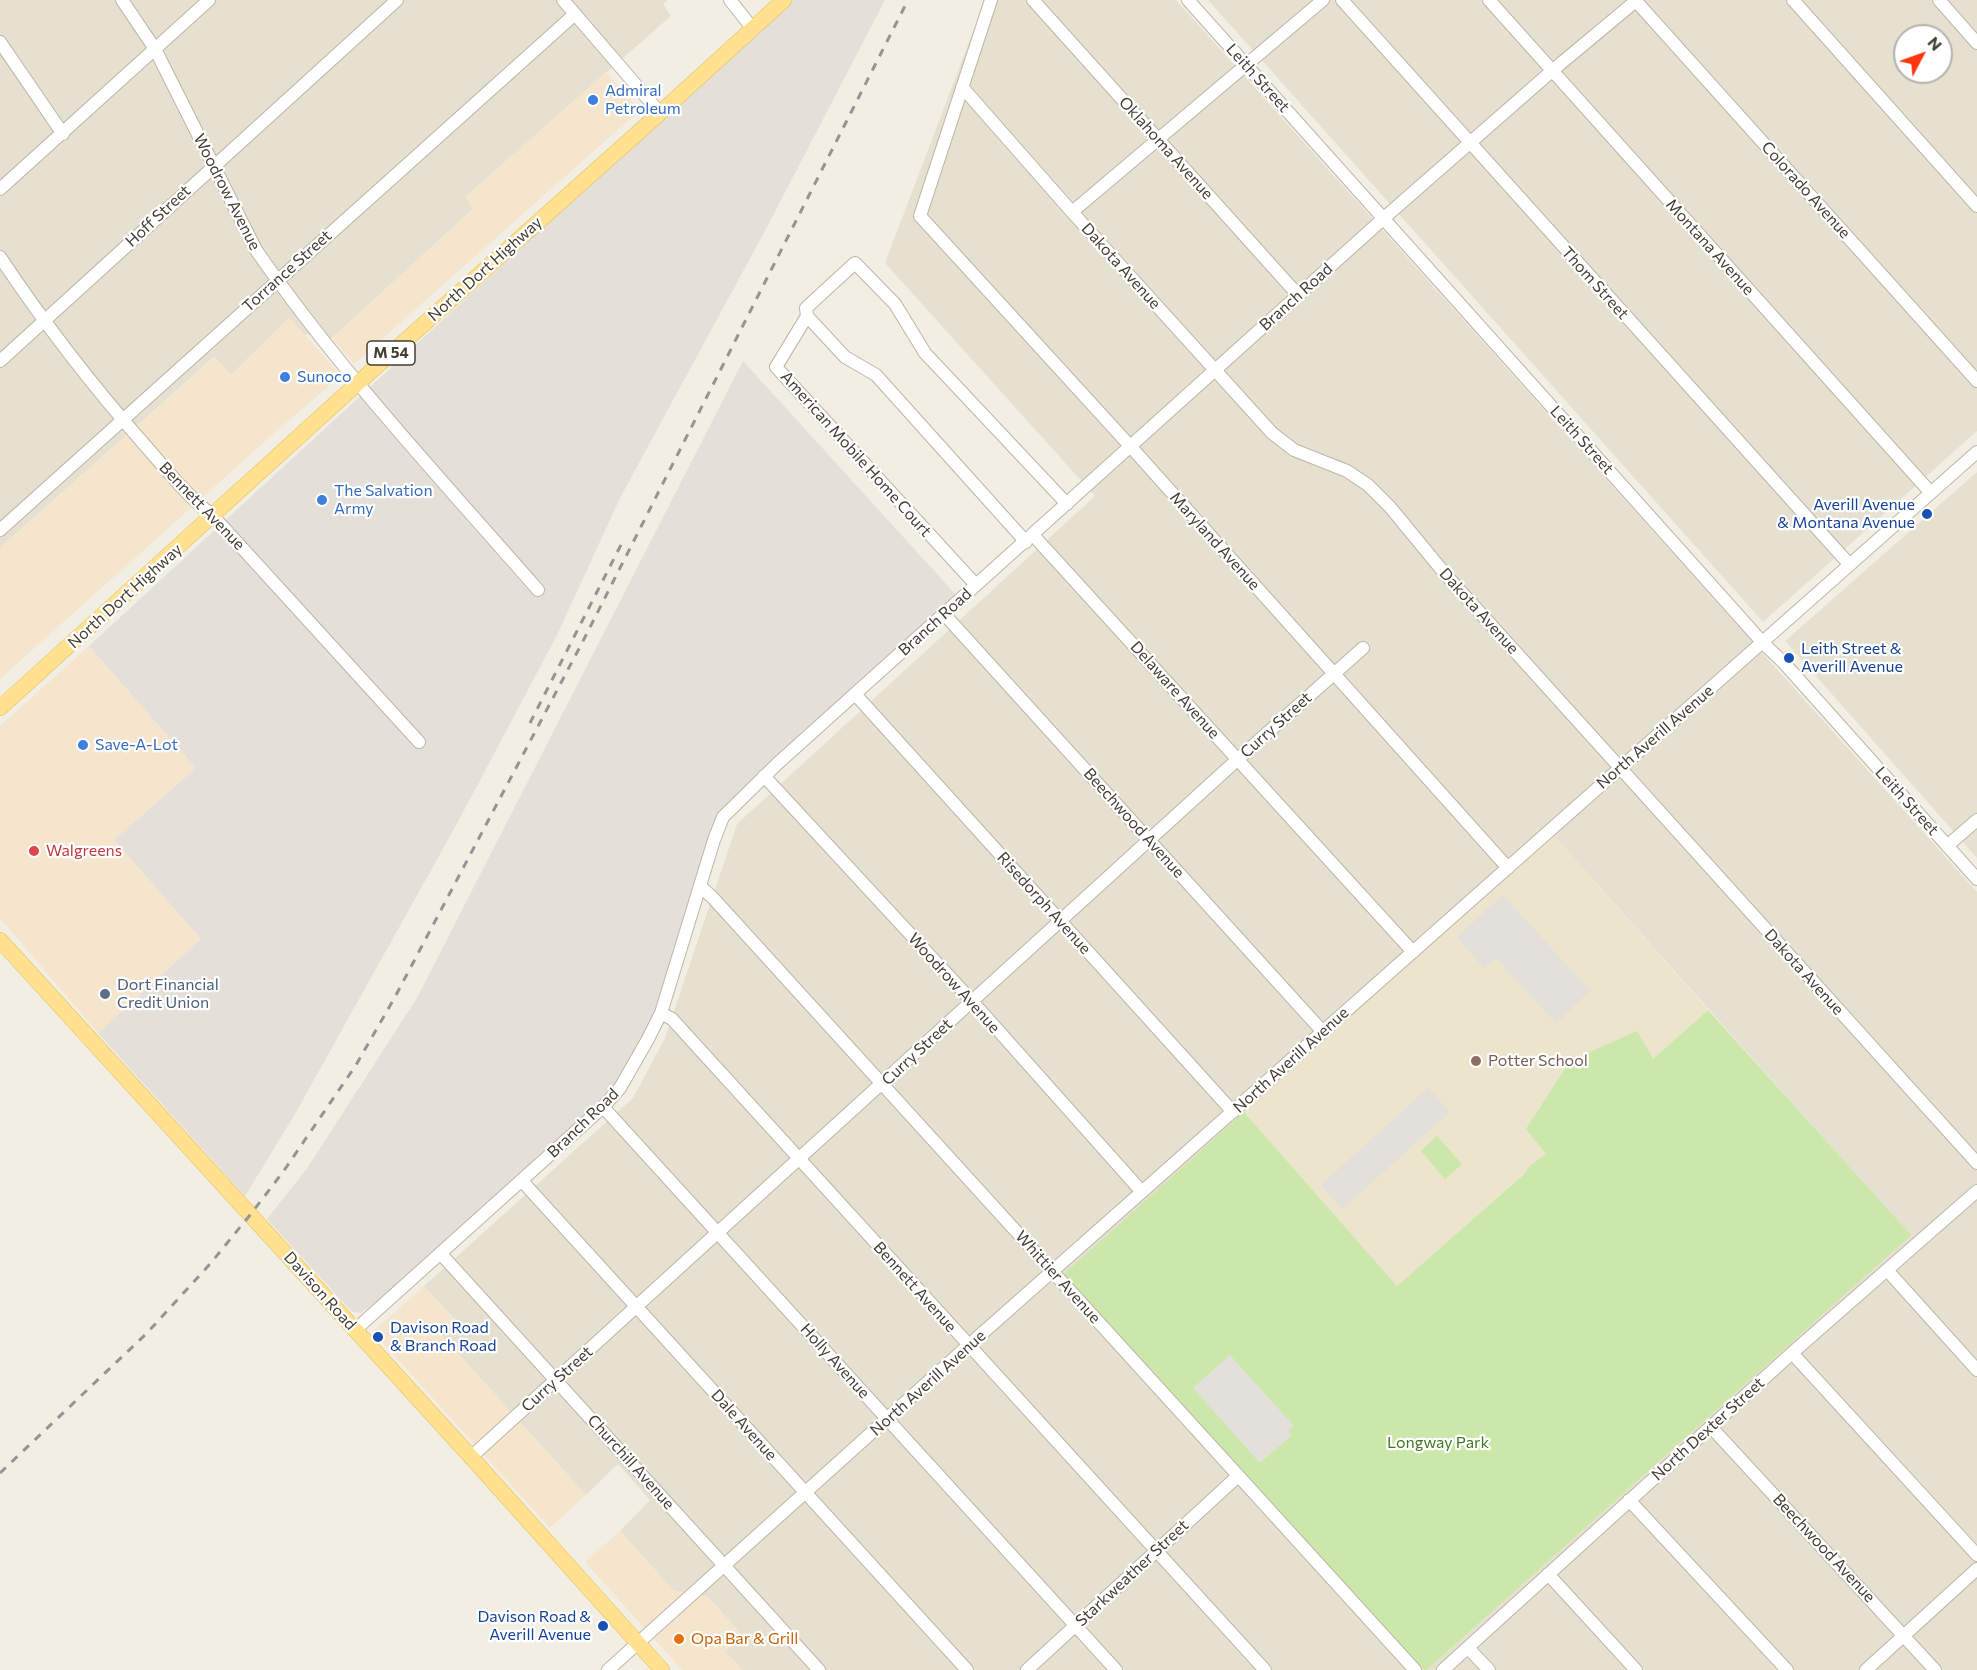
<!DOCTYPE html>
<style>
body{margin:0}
#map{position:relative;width:1977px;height:1670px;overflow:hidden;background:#f2eee3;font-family:Commissioner,sans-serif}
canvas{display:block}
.north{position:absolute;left:1893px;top:24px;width:60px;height:60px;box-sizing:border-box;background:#fff;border:2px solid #b4b2ad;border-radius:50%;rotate:49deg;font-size:16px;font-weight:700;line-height:24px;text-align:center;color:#443e33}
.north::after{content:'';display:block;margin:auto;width:21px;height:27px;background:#ff360e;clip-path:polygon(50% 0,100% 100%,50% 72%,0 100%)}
</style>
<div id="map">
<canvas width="1977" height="1670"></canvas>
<div class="north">N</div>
</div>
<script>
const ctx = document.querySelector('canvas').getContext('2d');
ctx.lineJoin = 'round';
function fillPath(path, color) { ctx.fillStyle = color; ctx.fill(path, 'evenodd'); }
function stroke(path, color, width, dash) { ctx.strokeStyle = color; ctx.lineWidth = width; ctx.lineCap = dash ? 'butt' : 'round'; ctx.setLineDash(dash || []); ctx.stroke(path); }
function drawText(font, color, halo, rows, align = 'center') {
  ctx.font = font + ' Commissioner,sans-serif'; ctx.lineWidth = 4.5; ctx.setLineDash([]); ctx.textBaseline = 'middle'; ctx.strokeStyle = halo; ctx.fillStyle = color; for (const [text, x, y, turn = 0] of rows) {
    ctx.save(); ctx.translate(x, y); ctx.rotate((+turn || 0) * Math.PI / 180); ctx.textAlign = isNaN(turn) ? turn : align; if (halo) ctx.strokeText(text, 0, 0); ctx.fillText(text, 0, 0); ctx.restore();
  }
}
fillPath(new Path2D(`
 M0 0H668L663 4 671 16 465 197 473 209 332 338 303 334 289 318 231 375 214 357 0 548Z
 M985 0H1176L1977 892V1670H1427L1910 1235 1554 836 1065 1274 1424 1670H742L725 1651 742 1635 708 1597 674 1591 620 1531 650 1500 618 1464 586 1495 441 1335 456 1321 424 1286 633 1098 665 1038 737 824 1095 496 885 263Z
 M1208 0H1977V431L1763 622ZM1905 36H1941V72H1905Z
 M1977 472V858L1785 641Z`), '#e6e0d1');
fillPath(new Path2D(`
 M606 72 640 110 354 364 332 338 473 209 465 197Z
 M289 317 341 376 281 427 0 679V548L215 357 231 375Z
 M89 646 196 768 114 840 201 939 98 1033 0 918V726Z
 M424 1286 456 1322 442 1335 586 1495 550 1528 373 1332Z
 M620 1531 674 1591 708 1597 742 1635 725 1651 742 1670H682L585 1562Z`), '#f6e5cd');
fillPath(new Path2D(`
 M790 0H885L767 227 620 498 557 635 460 818 295 1114 245 1196 98 1033 201 939 114 840 196 768 89 646Z
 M743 361 958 597 850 695 740 791 725 809 652 1018 640 1044 617 1081 600 1102 395 1288 361 1313 352 1312 267 1219 306 1170 417 998Z`), '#e4dfd8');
fillPath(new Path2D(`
 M1554 836 1708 1010 1397 1286 1244 1112Z`), '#ece4cc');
fillPath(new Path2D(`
 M1708 1010 1911 1235 1427 1670H1424L1064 1274 1244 1112 1397 1286 1524 1174 1531 1165 1546 1154 1526 1129 1570 1061 1637 1031 1653 1059Z
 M1437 1136 1462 1164 1445 1179 1421 1151Z`), '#cbe8aa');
fillPath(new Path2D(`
 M1503 895 1590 991 1556 1023 1496 958 1484 968 1457 937Z
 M1428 1088 1450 1112 1342 1209 1321 1185Z
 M1230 1355 1294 1426 1288 1431 1292 1435 1260 1463 1193 1388Z`), '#e3e0dc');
const minor = new Path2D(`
 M122 0 155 49 256 250C340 371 441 479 538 590
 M563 0 660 113
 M730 0 753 29
 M991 0 920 216 1131 447 1508 868
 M1033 0 1298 295
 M1188 0 1763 643 1784 663 1977 879
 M1342 0 1849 564
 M1489 0 1931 493
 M1635 0 1977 381
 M1793 0 1977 206
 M1939 0 1977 43
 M0 42 63 134
 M962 87 1072 212 1272 433 1294 450 1347 471 1368 485 1390 507 1446 575 1977 1163
 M0 189 209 0
 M1072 212 1323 0
 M0 257C44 323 91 384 143 443 166 469 186 495 213 516L419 742
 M807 316 776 367 976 585
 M0 361 397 0
 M0 530 575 14
 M1033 535 1413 952
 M1026 542 876 375 845 357 807 316 806 308 855 263 895 304 925 353 1067 504
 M944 614 1323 1032
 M855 694 1233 1112
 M764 776 972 1001 1142 1192
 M1947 846 1977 820
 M700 886 713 898 1415 1670
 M661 1013 672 1019 1265 1670
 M603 1107 1116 1670
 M522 1181 967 1670
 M441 1254 819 1670
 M1887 1270 1977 1370
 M355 1330 603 1107 620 1088 648 1039 661 1013 714 840 723 817 777 764 1384 218 1553 70 1637 0
 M1792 1353 1977 1555
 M1711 1427 1935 1670
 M471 1457 1238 759 1363 648
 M1629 1500 1787 1670
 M1548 1574 1636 1670
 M1468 1648 1489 1670
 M608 1670 960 1353 1977 452
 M1027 1670 1238 1476
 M1443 1670 1792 1353 1977 1191
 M1866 1670 1977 1569`);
const major = new Path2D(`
 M0 708 358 383 660 113 784 0
 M0 940 471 1457 662 1670`);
stroke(minor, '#beb6a6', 14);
stroke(major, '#e7c05d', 16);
stroke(minor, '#fff', 12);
stroke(major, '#ffe190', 15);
stroke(new Path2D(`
 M530 723 624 539
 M0 1473 147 1333 210 1264 250 1215 283 1172 356 1065 395 997 582 643 908 0`), '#949494', 3, [8, 8]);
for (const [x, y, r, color] of [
 [593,100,6,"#3f7fe0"],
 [285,377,6,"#3f7fe0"],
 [322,500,6,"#3f7fe0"],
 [1927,514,6,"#1a4fb4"],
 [1789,658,6,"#1a4fb4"],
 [83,745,6,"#3f7fe0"],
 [34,851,6,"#e0444e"],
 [105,994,6,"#5c6f8a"],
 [1476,1061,6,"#8d6e63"],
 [378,1337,6,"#1a4fb4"],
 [603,1626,6,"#1a4fb4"],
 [679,1639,6,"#e8710a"]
]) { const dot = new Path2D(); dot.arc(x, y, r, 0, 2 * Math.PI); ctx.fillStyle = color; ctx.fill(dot); stroke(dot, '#fff', 2); }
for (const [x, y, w] of [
 [391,353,48]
]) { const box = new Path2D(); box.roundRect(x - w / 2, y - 12, w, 24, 4.5); ctx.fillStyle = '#fff'; ctx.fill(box); stroke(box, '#443e33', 1.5); }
drawText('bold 15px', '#443e33', null, [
 ["M 54",391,353]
]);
drawText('16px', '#443e33', '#fff', [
 ["Leith Street",1258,78,48],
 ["Oklahoma Avenue",1166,148,48],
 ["Colorado Avenue",1806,190,48],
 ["Woodrow Avenue",227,192,63],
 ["Hoff Street",158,216,-43],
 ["Montana Avenue",1710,247,48],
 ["Dakota Avenue",1121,266,48],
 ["North Dort Highway",485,269,-42],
 ["Torrance Street",287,271,-42],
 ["Thom Street",1595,283,48],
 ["Branch Road",1296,297,-42],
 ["Leith Street",1582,440,48],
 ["American Mobile Home Court",856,454,48],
 ["Bennett Avenue",202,506,46],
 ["Maryland Avenue",1215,541,48],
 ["North Dort Highway",125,596,-42],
 ["Dakota Avenue",1479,611,48],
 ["Branch Road",935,622,-42],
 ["Delaware Avenue",1175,690,48],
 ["Curry Street",1276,725,-42],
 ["North Averill Avenue",1655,737,-41],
 ["Leith Street",1907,801,48],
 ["Beechwood Avenue",1134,823,48],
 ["Risedorph Avenue",1044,903,48],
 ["Dakota Avenue",1804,972,48],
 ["Woodrow Avenue",954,983,48],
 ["Curry Street",917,1052,-43],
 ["North Averill Avenue",1291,1060,-42],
 ["Branch Road",583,1123,-44],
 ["Whittier Avenue",1058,1277,48],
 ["Bennett Avenue",915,1287,48],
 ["Davison Road",320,1291,48],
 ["Holly Avenue",835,1361,48],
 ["Curry Street",557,1379,-42],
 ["North Averill Avenue",928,1383,-42],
 ["Dale Avenue",744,1425,48],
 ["North Dexter Street",1708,1429,-42],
 ["Churchill Avenue",631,1462,48],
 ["Beechwood Avenue",1824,1548,47],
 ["Starkweather Street",1132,1573,-43]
]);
drawText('16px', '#366cbe', '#fff', [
 ["Admiral",605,91],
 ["Petroleum",605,109],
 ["Sunoco",297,377],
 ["The Salvation",334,491],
 ["Army",334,509],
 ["Save-A-Lot",95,745]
], 'left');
drawText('16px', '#164399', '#fff', [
 ["Averill Avenue",1915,505],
 ["& Montana Avenue",1915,523],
 ["Leith Street &",1801,649,"left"],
 ["Averill Avenue",1801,667,"left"],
 ["Davison Road",390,1328,"left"],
 ["& Branch Road",390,1346,"left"],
 ["Davison Road &",591,1617],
 ["Averill Avenue",591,1635]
], 'right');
drawText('16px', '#be3a42', '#fff', [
 ["Walgreens",46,851]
], 'left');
drawText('16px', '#4e5e75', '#fff', [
 ["Dort Financial",117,985],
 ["Credit Union",117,1003]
], 'left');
drawText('16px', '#785e54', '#fff', [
 ["Potter School",1488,1061]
], 'left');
drawText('16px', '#437725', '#fff', [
 ["Longway Park",1438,1443]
]);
drawText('16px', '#c56008', '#fff', [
 ["Opa Bar & Grill",691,1639]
], 'left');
</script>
